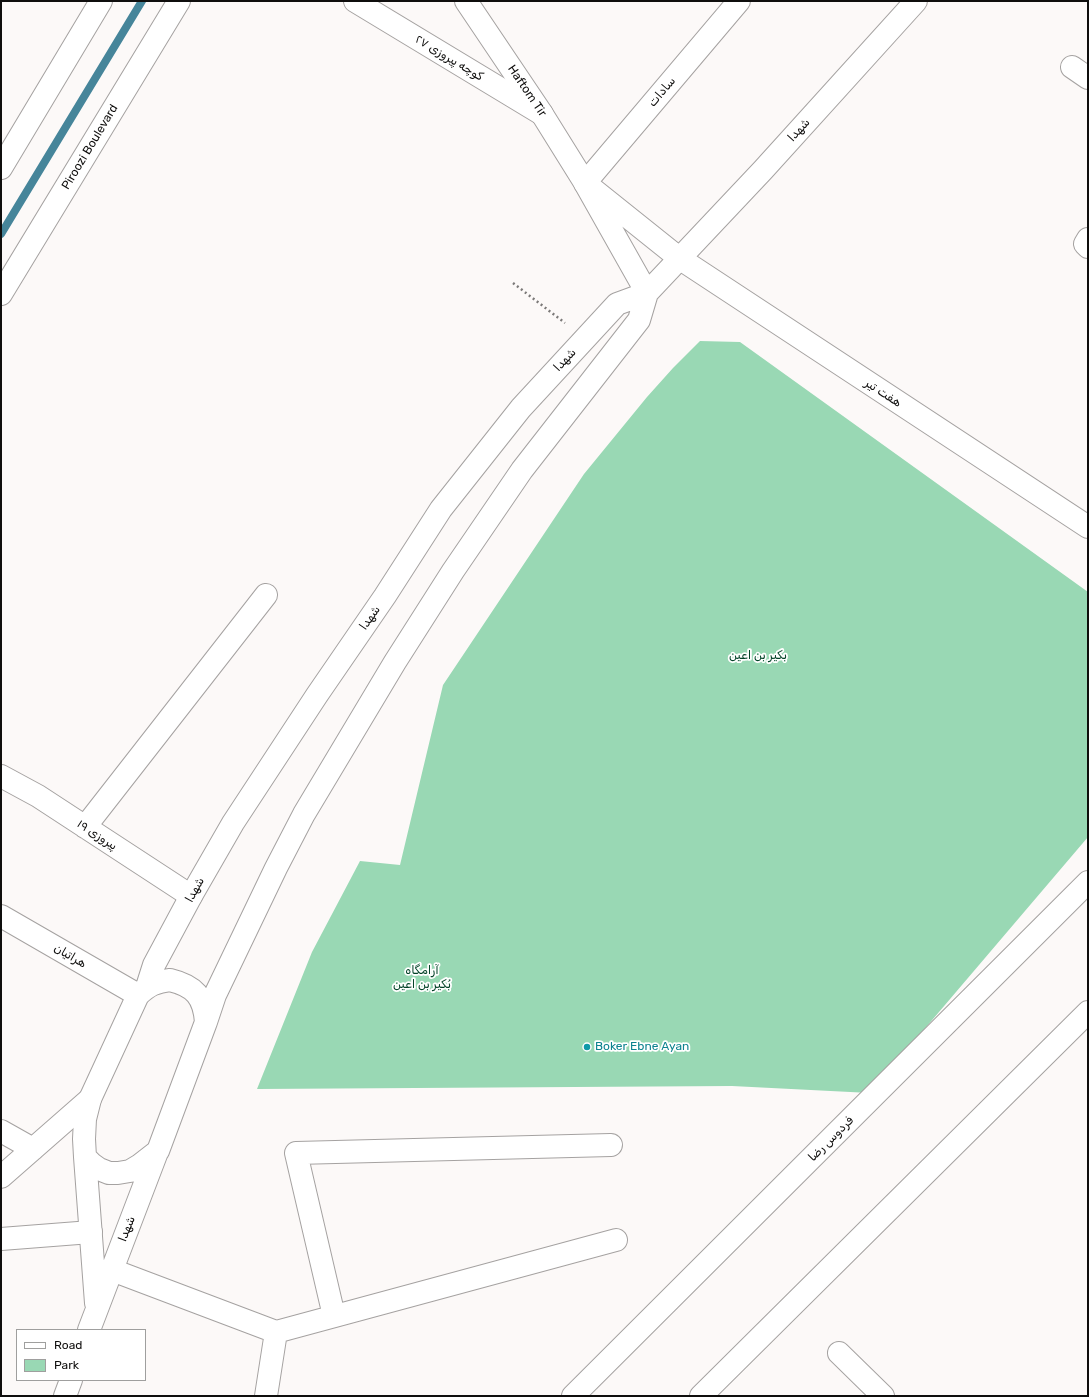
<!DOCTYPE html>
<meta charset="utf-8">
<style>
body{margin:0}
#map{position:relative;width:1089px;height:1397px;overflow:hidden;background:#fcf9f8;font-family:Rubik,sans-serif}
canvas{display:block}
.frame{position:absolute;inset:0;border:2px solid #0f0e0d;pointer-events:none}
.legend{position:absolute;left:16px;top:1329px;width:130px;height:52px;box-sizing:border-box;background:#fff;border:1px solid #9f9f9e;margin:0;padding:5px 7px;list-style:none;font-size:12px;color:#0f0e0d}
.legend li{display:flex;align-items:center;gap:8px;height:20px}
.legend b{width:20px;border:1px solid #9f9f9e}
</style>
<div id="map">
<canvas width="1089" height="1397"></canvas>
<div class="frame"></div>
<ul class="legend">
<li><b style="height:5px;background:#fff"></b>Road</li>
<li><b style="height:11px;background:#99d8b4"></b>Park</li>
</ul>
</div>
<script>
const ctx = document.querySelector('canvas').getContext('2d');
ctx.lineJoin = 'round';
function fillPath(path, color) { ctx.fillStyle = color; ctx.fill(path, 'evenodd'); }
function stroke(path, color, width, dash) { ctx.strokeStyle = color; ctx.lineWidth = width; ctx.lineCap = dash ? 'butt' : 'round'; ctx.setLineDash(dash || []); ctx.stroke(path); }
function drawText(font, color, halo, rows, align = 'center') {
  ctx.font = font + ' Rubik,"Noto Sans Arabic",sans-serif'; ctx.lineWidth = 3.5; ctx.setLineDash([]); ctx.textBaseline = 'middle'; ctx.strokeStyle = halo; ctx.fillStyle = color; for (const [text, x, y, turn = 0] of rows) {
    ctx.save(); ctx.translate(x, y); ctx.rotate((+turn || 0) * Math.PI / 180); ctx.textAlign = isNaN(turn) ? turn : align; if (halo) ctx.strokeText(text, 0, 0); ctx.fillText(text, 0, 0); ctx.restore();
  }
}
fillPath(new Path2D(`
 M700 341 740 342 1088 592V837L870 1093 732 1086 257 1089 312 952 360 861 400 865 443 685 584 474 647 397 673 368Z`), '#99d8b4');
stroke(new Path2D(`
 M1 234 142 1`), '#46859a', 8);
const street = new Path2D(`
 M355 1 542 114
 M1072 67 1088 78
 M585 183 739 1
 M1088 239 1085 244 1088 247
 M679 258 1088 527
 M1 776 38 796 191 896
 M85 827 266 595
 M1 916 138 995
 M1 1131 33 1149
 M1 1177 90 1099
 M1 1239 91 1232
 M112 1270 276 1332 616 1240
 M334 1316 296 1153 611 1145
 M839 1353 883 1396
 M266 1396 276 1332`);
const secondary = new Path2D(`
 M466 1 542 114 585 183 647 293
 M1 168 101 1
 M594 190 679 258
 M1 294 179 1
 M170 980C195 986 204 997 206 1022L158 1151 140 1165 130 1171 118 1173H109L99 1169 92 1164 85 1157 84 1139 85 1119 90 1099 138 995C149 985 155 982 170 980Z
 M147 987 154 965 191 896 233 823 317 695 385 596 441 509 521 408 617 304 647 293
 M206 1022 215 995 276 868 304 814 395 662 453 571 522 470 639 320 647 293 763 170 916 1
 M85 1157 96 1303
 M89 1330 157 1152
 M65 1396 71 1380
 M573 1396 1088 882
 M701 1396 1088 1012`);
stroke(street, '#a5a2a1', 24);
stroke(secondary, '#a5a2a1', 24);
stroke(new Path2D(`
 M513 283 565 323`), '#7c7a79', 2.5, [2, 3]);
stroke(street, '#fff', 22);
stroke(secondary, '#fff', 22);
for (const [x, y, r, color] of [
 [587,1047,4,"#0f9aa8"]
]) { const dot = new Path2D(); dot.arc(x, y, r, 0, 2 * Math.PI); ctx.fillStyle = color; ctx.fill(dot); stroke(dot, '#fff', 1.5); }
drawText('12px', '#0f0e0d', '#fff', [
 ["کوچه پیروزی ۲۷",449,58,31],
 ["Haftom Tir",527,91,56],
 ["سادات",662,92,-50],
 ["شهدا",799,130,-48],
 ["Piroozi Boulevard",90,147,-59],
 ["شهدا",565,360,-47],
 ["هفت تیر",883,393,33],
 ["شهدا",370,618,-55],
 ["پیروزی ۱۹",97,835,33],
 ["شهدا",195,890,-61],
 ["هراتیان",70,956,30],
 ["فردوس رضا",831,1139,-45],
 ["شهدا",127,1229,-69]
]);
drawText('12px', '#024227', '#fff', [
 ["بکیر بن اعین",758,656],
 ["آرامگاه",422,971],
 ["بُکیر بن اعین",422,985]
]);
drawText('12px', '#0d838f', '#fff', [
 ["Boker Ebne Ayan",595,1047]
], 'left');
</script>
